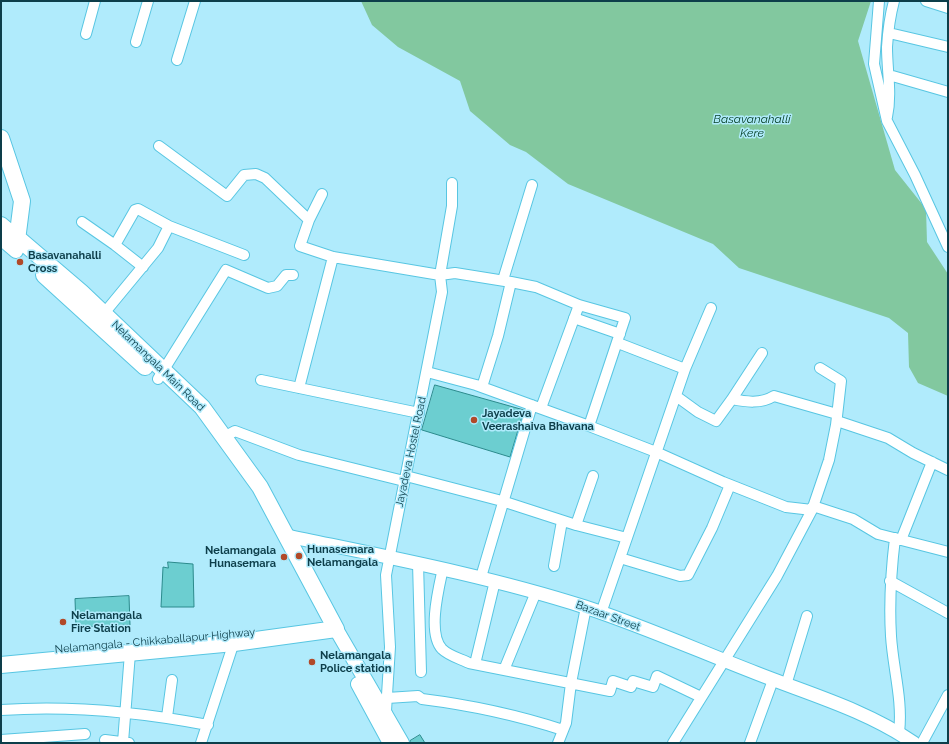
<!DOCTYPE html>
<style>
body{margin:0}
#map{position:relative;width:949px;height:744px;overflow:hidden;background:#b0ebfc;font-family:Raleway,sans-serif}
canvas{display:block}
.frame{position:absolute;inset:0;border:2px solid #0d3e4a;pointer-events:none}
</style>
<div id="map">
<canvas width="949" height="744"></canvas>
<div class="frame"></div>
</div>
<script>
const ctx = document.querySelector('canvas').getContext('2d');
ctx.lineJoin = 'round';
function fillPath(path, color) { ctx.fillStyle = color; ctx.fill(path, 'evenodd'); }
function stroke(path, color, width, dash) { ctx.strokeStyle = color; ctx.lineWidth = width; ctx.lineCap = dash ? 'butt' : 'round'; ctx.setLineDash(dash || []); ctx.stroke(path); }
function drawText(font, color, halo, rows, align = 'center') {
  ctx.font = font + ' Raleway,sans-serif'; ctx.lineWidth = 3; ctx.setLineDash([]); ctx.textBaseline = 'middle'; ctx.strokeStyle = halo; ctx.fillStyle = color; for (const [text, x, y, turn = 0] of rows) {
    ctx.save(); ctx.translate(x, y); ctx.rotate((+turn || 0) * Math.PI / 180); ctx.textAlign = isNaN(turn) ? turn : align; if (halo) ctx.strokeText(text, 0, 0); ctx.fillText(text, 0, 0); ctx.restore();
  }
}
fillPath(new Path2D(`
 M361 1H871L858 41 895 170 926 209 927 242 948 274V396L918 383 909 367 908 333 889 318 739 268 713 244 568 184 526 152 510 145 470 111 460 81 398 47 372 25Z`), '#82c89f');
const building = new Path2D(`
 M435 385 524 410 510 457 422 430Z
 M168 562 193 564 194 607H161L163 567 168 568Z
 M129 596 130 625 76 627 75 599Z
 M420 735 425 743H410V741Z`);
fillPath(building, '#6cced0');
stroke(building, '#2b8a8c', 1);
const minor = new Path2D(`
 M879 1 874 64 887 121 915 175 948 247
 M926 1 948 8
 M889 33 948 47
 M86 34 95 1
 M136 42 148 1
 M177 60 195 1
 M889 75 948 92
 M887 117C892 94 887 71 887 47 888 31 890 16 894 1
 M159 146 227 196 244 175 256 174 265 178 309 220
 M322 194 309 220 300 246 333 257 440 275 455 273 511 282 536 287 579 305 625 318 589 426
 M82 222 115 245
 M143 267 115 245 135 210 138 209 169 226 244 255
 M503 280 532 185
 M711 308 685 369 620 558 680 576 688 575 712 528 730 485
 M101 317 158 248 169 226
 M574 318 620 334
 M618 343 685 369
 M427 372 476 385 589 426 656 452 723 482 786 507 812 510
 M158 379 226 270 268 288 277 286 286 275H293
 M261 380 419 413
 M482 387 498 336 511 282
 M299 388 333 257
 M676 396 698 412 716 421 732 399C746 402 761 404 774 396L837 414
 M732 399 762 353
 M541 408 579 305
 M837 421 888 438 913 453 948 470
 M224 437 235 431 299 455 404 481
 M406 476 502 501 576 525 627 538
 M813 506 853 519 878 534 948 552
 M576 525 593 476
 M895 538C891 571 889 603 891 636 893 669 903 700 899 733
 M901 540 932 462
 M418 563 421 672
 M554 566 562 521
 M443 568C439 587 427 633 442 649 449 656 461 659 469 663L610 691 613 681 631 687 633 681 653 687 657 676 701 697
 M481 577 532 405
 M890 581 948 613
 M601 613 620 558
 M475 664 495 581
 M504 670 536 592
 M786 685 807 616
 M387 698 418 696 422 699C470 705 517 715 563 730
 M1 710C70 705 140 712 208 725
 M387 714 386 711 390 647 386 575 442 292 440 275 452 206V183
 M167 717 172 680
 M1 740 85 734
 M105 740 129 743
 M123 742 130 653
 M201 743 235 639
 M558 743 566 723 571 683 586 607
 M673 743 777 576 812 510 829 460 836 425 841 381 820 368
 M750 743 773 680
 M922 743 948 695`);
const tertiary = new Path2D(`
 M287 536C387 557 488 576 585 607 643 626 699 651 756 673 809 694 866 710 914 743`);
const secondary = new Path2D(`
 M1 224 19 239
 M1 238 16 251
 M336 629 402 743
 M358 684 390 743`);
const primary = new Path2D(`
 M1 138 22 201 16 248
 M44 275 145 367
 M1 665 234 643 336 629 260 487 202 407 81 292 19 239`);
stroke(minor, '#58c6e2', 12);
stroke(tertiary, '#58c6e2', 15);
stroke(secondary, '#58c6e2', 16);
stroke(primary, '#58c6e2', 18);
stroke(minor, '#fff', 10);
stroke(tertiary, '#fff', 13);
stroke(secondary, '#fff', 14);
stroke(primary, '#fff', 16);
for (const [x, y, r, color] of [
 [20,262,4,"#b14928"],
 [474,420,4,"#b14928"],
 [299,556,4,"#b14928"],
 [284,557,4,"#b14928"],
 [63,622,4,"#b14928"],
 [312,662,4,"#b14928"]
]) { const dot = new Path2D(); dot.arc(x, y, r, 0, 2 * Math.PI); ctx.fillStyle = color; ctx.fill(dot); stroke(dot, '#b0ebfc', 1.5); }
drawText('bold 11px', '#0d3e4a', '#b0ebfc', [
 ["Basavanahalli",28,256],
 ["Cross",28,269],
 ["Jayadeva",482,414],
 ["Veerashaiva Bhavana",482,427],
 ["Hunasemara",307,550],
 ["Nelamangala",307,563],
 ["Nelamangala",276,551,"right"],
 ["Hunasemara",276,564,"right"],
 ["Nelamangala",71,616],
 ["Fire Station",71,629],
 ["Nelamangala",320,656],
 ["Police station",320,669]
], 'left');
drawText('11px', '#0d3e4a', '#b0ebfc', [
 ["Nelamangala Main Road",158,366,44],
 ["Jayadeva Hostel Road",411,452,-78],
 ["Bazaar Street",608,616,20],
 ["Nelamangala - Chikkaballapur Highway",155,641,-5]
]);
drawText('italic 12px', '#064026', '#b0ebfc', [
 ["Basavanahalli",752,119],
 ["Kere",752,133]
]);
</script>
